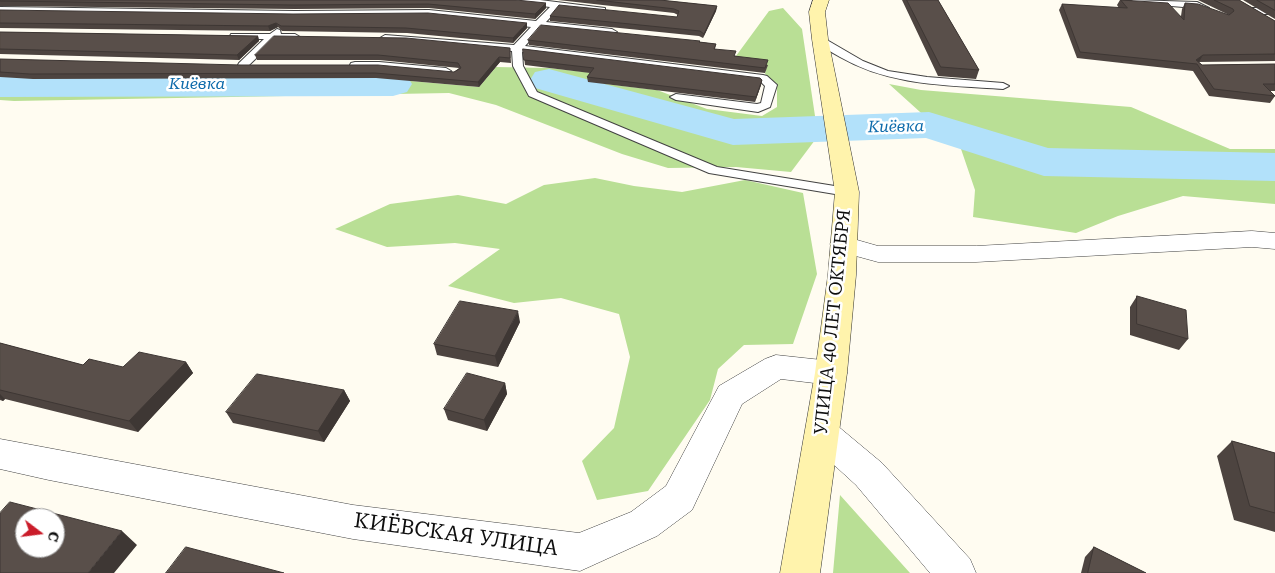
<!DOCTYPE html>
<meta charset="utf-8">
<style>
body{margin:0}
#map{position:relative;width:1275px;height:573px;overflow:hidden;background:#fffcf1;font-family:"Roboto Serif",serif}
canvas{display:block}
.north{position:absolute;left:15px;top:508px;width:50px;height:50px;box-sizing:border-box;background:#fff;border:1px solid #9f9f9f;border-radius:50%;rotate:105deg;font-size:14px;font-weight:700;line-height:20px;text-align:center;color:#0f0f0f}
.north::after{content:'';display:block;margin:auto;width:18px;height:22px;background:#ca1c2a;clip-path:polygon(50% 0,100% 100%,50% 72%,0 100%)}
</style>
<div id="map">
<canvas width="1275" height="573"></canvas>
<div class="north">С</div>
</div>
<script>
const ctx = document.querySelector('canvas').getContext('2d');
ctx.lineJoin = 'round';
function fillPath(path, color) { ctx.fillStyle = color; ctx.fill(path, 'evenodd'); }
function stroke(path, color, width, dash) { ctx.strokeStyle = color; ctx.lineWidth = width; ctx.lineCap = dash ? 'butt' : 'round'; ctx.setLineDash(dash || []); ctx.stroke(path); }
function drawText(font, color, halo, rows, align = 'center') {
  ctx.font = font + ' "Roboto Serif",serif'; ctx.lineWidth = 5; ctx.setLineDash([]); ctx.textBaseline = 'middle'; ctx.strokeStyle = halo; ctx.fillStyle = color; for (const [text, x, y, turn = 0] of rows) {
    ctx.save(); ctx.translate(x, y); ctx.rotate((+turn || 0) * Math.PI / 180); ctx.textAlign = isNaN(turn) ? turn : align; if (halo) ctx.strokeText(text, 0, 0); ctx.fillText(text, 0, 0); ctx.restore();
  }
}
fillPath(new Path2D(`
 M783 8 802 29 818 136 791 172 736 167 668 168 622 154 496 105 449 93 14 101 0 100V77L33 79 376 78 479 87 496 67 549 68 594 73 588 82 657 90 707 109 762 116 777 107V84L765 74 767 65 736 56 769 11Z
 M889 84 921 90 1131 107 1230 149H1275V204L1183 196 1118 216 1076 233 973 217 975 190 961 149Z
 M595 178 634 186 682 192 745 180 803 193 817 274 793 344 744 345 718 369 710 400 648 491 597 500 582 461 614 428 630 357 619 314 561 298 514 303 448 286 500 249 455 243 387 247 335 229 390 204 458 195 506 204 544 185Z
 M840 495 910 573H833Z`), '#b9df95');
fillPath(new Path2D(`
 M549 69 734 119 929 112 1048 148 1275 153V181L1044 176 926 138 733 145 535 88 530 80 535 72Z
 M393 72 407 76 412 84 407 92 393 96 0 97V73Z`), '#b2e1fa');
const lane = new Path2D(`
 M512 0H540L605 8V12L602 13 559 8 546 22 612 29 617 32 612 35 541 28 525 46 763 75 767 76 777 85 770 107 758 112 676 100 670 97 676 94 757 104 761 103 765 86 760 81 522 52 523 66 537 92 717 167 847 188 854 192 847 196 709 173 529 96 513 66 512 51 385 41 380 38 385 35 514 45 531 27 429 16 295 17 0 13V7L295 11 429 10 536 21 550 7 517 3Z
 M1131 0 1197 2 1209 8 1204 11 1195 8 1136 3Z
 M1275 8V14H1249L1244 11 1249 8Z
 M277 29 280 30 281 34H295L300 37 295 40H275L247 67H239L238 65 239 63 264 39H235L230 36 231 34H270Z
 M820 36 863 61 888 71 927 77 1003 83 1009 86 1003 89C947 85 890 86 840 57 831 52 821 46 815 39Z
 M355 62H379L446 68 451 71 446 74 351 67 350 65 351 63Z`);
const street = new Path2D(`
 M1252 231 1275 233V249L1252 247 976 262H878L834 250 830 244 834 238 843 236 878 246H976Z
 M776 355 831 361 842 364 847 373 842 382 831 385 781 379 742 404 692 510 657 536 580 571 353 539 49 480 0 469V439L353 505 579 533 631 512 666 486 719 386 765 359Z
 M822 419 834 423 882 463 970 559 976 573H930L856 485 810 443 805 433 810 423Z`);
const secondary = new Path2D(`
 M813 0H829L825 12 828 39 859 192 856 275 847 373 820 573H780L815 373 828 275 835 192 812 39 809 12Z`);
stroke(lane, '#424242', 2);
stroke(street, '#424242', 1);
stroke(secondary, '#313131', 1);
fillPath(lane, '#fff');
fillPath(street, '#fff');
fillPath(secondary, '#fff3ac');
fillPath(new Path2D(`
 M0 0 546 3V8L535 19 429 8 295 9 0 6Z
 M558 0H660L717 6 716 11 703 38 699 36 550 21V16L677 17 678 15 674 13Z
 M902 0H938L979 70 976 79 938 76Z
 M1120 0H1130L1181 16 1182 9 1185 3 1229 15 1198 0H1190H1239L1275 21V61L1199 62 1202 65 1275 64V91H1270L1275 96 1270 103 1209 96 1193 71 1077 58 1059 10 1062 4 1119 8 1117 5Z
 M1243 0H1275V19Z
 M0 10 527 28 513 43 407 33 282 31 278 27 270 31 0 28Z
 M0 32 258 36 259 41 239 60 0 54Z
 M528 40 700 41V42L716 44 715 49 736 56 768 65 765 73 529 45Z
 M510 48 511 63 500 62 479 87 376 78 33 79 0 77V59L454 72 459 68 379 60H257L255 55Z
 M523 49 762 80 761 85 755 102 588 82 587 77 590 73 525 65Z
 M1137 296 1188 339 1179 350 1130 335V307Z
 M520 322 498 367 437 355 434 344Z
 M0 343 83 365 123 367 186 362 193 373 138 432 5 399 3 401 0 400Z
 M505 383 507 394 487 431 448 420 444 409Z
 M344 390 350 401 324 442 233 423 226 412Z
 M1232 441 1275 453V532L1234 520 1217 456Z
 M1094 547 1146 573H1081L1085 557Z`), '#4d4440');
fillPath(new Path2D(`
 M546 3V8L535 19V14Z
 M717 6 716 11 703 38 704 34Z
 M276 23 278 27 270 31 268 26Z
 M527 23V28L513 43V38Z
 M258 36 259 41 239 60 237 55Z
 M1203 55 1199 62 1196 60Z
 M499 57 500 62 479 87 478 82Z
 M762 80 761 85 755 102 756 97Z
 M518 311 520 322 498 367 495 356Z
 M186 362 193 373 138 432 129 421Z
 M505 383 507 394 487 431 484 420Z
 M344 390 350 401 324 442 318 431Z
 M0 394 5 399 3 401 0 398Z
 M122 531 137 545 114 573H88Z`), '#3e3734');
const building = new Path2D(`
 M0 0H516L546 3 535 14 428 4 293 5 0 1Z
 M597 0H660L717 6 704 34 700 31 550 16 559 5 677 17 679 11 674 9Z
 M907 0H938L979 70 941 67Z
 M1121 0 1168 3 1184 20 1185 3 1198 4 1229 15 1234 11 1233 9 1214 0H1239L1275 21V54L1203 55 1196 60 1202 65 1275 64V84H1263L1275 96 1214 89 1197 64 1080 52 1062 4 1127 8Z
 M1257 0H1275V10Z
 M0 10 293 14 428 13 527 23 513 38 406 28 281 26 276 23 268 26 0 23Z
 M541 25 700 41 699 42 716 44 714 49 736 51 734 56 768 60 765 68 528 40Z
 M0 32 258 36 237 55 0 49Z
 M274 36 406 38 510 48V58L499 57 478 82 375 73 30 74 0 72V59L241 65H378L454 72 461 68 458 63 378 55H255Z
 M523 49 760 78 762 80 756 97 587 77 594 68 524 60Z
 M1137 296 1186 310 1188 339 1137 324Z
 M460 301 518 311 495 356 434 344Z
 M0 343 83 365 89 359 123 367 139 352 186 362 129 421 0 390Z
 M467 373 505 383 484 420 444 409Z
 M257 374 344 390 318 431 226 412Z
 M1232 441 1275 453V513L1250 506Z
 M10 502 122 531 88 573H0V513ZM25 518H55V548H25Z
 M186 547 284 573H166Z
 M1094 547 1146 573H1088Z`);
fillPath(building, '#594f4a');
stroke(building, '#3e3734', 1);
drawText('italic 16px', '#0e6bab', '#fff', [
 ["Киёвка",197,84],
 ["Киёвка",896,127,-1]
]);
drawText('18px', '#0f0f0f', '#fff', [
 ["УЛИЦА 40 ЛЕТ ОКТЯБРЯ",833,322,-84]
]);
drawText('21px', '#0f0f0f', '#fff', [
 ["КИЁВСКАЯ УЛИЦА",456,535,8]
]);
</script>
